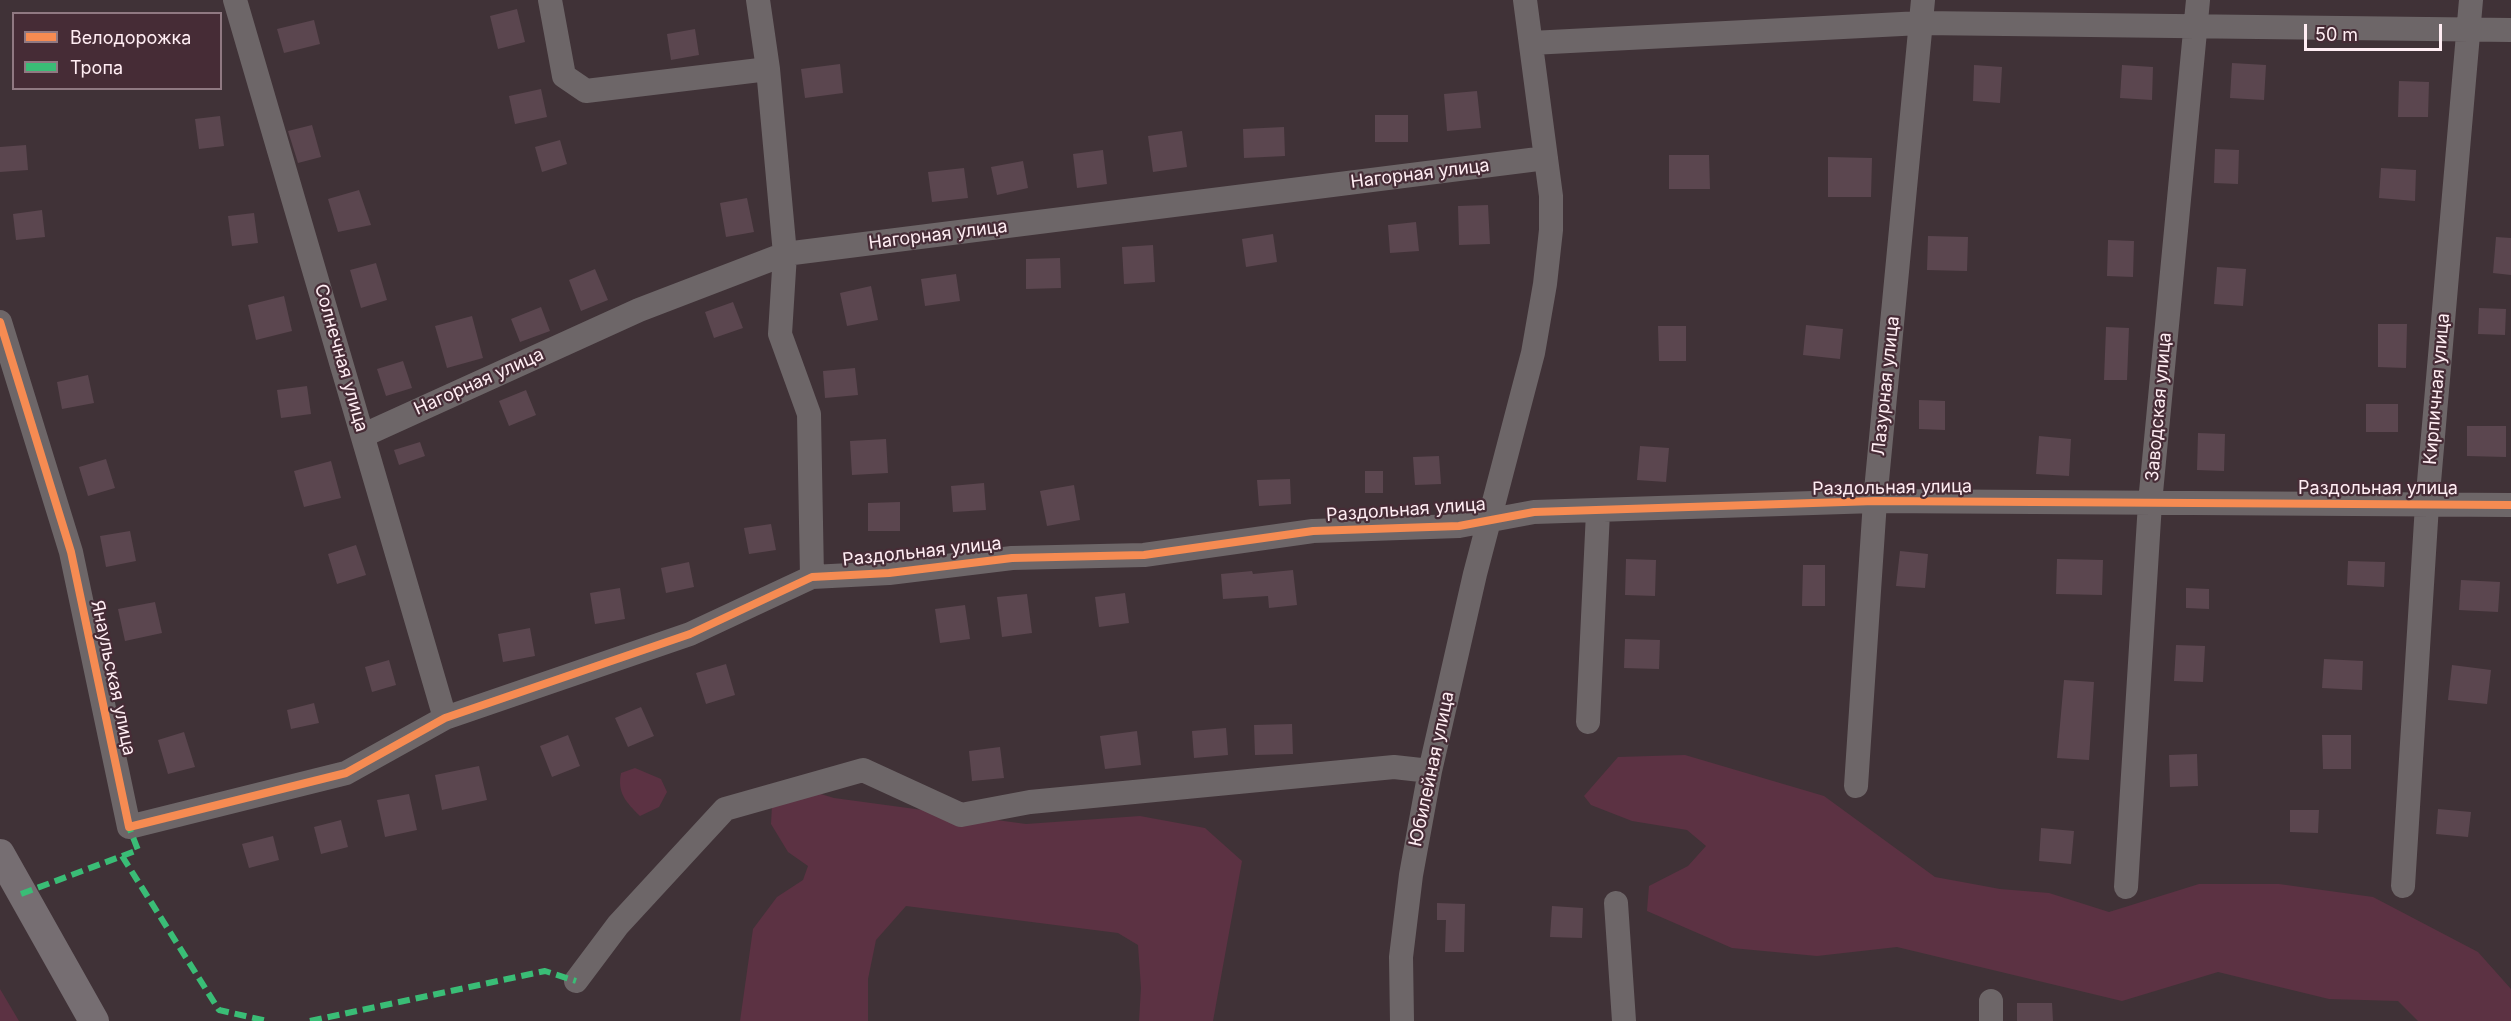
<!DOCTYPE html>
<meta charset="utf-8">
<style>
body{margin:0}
#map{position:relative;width:2511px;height:1021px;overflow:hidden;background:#403237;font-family:Inter,sans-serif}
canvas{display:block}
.legend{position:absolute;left:12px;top:12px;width:210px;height:78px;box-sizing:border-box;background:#462c36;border:2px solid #907982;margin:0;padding:8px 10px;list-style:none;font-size:18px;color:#ffedf3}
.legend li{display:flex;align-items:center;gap:12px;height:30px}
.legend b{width:30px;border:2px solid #907982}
.scale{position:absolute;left:2304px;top:24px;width:138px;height:27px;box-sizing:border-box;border:3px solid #ffedf3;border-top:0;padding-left:8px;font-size:18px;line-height:21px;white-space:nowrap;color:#ffedf3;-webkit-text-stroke:4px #462c36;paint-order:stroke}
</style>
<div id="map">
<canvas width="2511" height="1021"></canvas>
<ul class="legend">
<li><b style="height:8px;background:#f68b52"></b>Велодорожка</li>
<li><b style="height:8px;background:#3abd76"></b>Тропа</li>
</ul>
<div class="scale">50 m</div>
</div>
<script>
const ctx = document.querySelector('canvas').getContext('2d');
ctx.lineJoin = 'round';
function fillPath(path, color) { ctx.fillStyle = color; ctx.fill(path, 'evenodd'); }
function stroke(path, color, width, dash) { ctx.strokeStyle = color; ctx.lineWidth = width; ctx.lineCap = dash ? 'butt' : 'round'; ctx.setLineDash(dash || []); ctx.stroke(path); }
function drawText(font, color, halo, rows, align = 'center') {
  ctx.font = font + ' Inter,sans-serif'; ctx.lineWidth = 4.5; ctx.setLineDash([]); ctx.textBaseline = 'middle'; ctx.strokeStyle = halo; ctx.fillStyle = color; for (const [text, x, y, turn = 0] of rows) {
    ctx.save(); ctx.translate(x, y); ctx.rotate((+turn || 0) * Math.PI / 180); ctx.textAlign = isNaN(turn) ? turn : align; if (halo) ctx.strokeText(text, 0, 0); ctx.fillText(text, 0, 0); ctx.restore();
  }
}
fillPath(new Path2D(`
 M1685 755 1824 796 1935 877 2000 889 2049 893 2109 912 2199 884H2279L2373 897 2478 952 2511 989V1021H2418L2398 1001 2329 999 2218 972 2122 1001 1897 947 1817 956 1732 948 1647 911 1649 886 1688 866 1706 846 1687 830 1632 821 1591 805 1584 796 1618 757Z
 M635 768 661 779 667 792 659 807 640 816C626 802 617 793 621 773Z
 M784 783 834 798 1026 824 1140 816 1205 828 1242 861 1213 1021H1139L1141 988 1138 945 1118 933 906 906 876 940 868 979V1021H740L753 929 777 897 803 880 808 866 788 852 771 824 773 786Z
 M0 989 19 1021H0Z`), '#5c3243');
fillPath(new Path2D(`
 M517 9 525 42 498 49 490 16Z
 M314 20 320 44 284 53 277 29Z
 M695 29 699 55 671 60 667 34Z
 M2232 63 2266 65 2264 100 2230 98Z
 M840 64 843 93 805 98 801 69Z
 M1974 65 2002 67 2000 103 1973 101Z
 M2122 65 2153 67 2152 100 2120 98Z
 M2399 81 2429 82 2428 117H2398Z
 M541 89 547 117 515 124 509 96Z
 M1477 91 1481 128 1447 131 1444 94Z
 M1375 115H1408V142H1375Z
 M220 116 224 146 199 149 195 119Z
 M312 125 321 157 298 163 288 131Z
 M1284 127 1285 156 1244 158 1243 129Z
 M1182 131 1187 167 1153 172 1148 136Z
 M560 140 567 164 542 172 535 147Z
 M26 145 28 170 0 172V147Z
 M2215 149 2239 150 2238 184 2214 183Z
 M1103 150 1107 184 1077 188 1073 154Z
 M1669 155H1709L1710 189H1669Z
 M1828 157 1872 158 1871 197H1828Z
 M1023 161 1028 188 997 195 991 167Z
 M964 168 968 198 932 202 928 172Z
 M2381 168 2416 170 2415 201 2379 198Z
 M359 190 371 225 338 232 328 199Z
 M747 198 754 232 726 237 720 203Z
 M1488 205 1490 244 1459 245 1458 206Z
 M42 210 45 237 16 240 13 214Z
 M254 213 258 243 232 246 228 216Z
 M1416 222 1419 251 1390 253 1388 225Z
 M1273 234 1277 262 1246 267 1242 239Z
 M1928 236 1968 237 1967 271 1927 270Z
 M2496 237 2511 238V275L2493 273Z
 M2108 240 2134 241 2133 277 2107 276Z
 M1153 245 1155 282 1124 284 1122 247Z
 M1060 258 1061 288 1026 289V259Z
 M376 263 387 300 361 308 350 270Z
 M2217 267 2246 269 2243 306 2214 304Z
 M595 269 608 300 581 311 569 280Z
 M956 274 960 301 925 306 921 279Z
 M871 286 878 320 847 326 840 293Z
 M284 296 292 331 256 340 248 305Z
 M733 302 743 328 714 338 705 312Z
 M541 307 550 331 520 342 511 319Z
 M2479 308 2506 309 2505 335 2478 334Z
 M472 316 483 358 447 368 435 326Z
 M2378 324H2407L2406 368 2378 367Z
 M1806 325 1843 329 1840 359 1803 355Z
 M1658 326H1686V361H1659Z
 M2106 327 2129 328 2127 380H2104Z
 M403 361 412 388 386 396 377 369Z
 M855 368 858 395 825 398 823 371Z
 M88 375 94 403 62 409 57 382Z
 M307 386 311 414 281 418 277 390Z
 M526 390 536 415 509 426 499 401Z
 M1919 400 1945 401V430L1919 429Z
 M2366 404H2398V432H2366Z
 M2467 426H2506V457L2467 456Z
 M2198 433 2225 434 2224 471 2197 470Z
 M2039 436 2071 439 2069 476 2036 474Z
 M886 439 888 473 852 475 850 441Z
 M420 442 425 456 399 465 394 450Z
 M1640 446 1669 448 1666 482 1637 480Z
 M1439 456 1441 484 1415 485 1413 457Z
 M106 459 115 488 88 496 79 467Z
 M331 461 341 498 304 507 294 471Z
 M1365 471H1383V493H1365Z
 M1290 479 1291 504 1259 506 1257 480Z
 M984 483 986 510 953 512 951 486Z
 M1074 485 1080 520 1047 526 1040 491Z
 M900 502V531H868V503Z
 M771 524 776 550 749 554 744 528Z
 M130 531 136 561 106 567 100 536Z
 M356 545 366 575 337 584 328 554Z
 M1900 551 1928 554 1925 588 1896 586Z
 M1626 559 1656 560 1655 596 1625 595Z
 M2057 559 2103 560 2102 595 2056 594Z
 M2348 561 2385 562 2384 587 2347 585Z
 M689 562 694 587 666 593 661 568Z
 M1803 565H1825V606H1802Z
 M1293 570 1297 605 1269 608 1268 596 1223 599 1221 574 1252 571 1253 574Z
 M2461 580 2500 582 2498 612 2459 610Z
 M620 588 625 619 595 624 590 593Z
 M2186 588 2209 589V609L2186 608Z
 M1125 593 1129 623 1099 627 1095 597Z
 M1027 594 1032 633 1002 637 997 597Z
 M155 602 162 633 125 641 118 609Z
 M965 605 970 639 940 643 935 609Z
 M530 628 535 656 503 662 498 634Z
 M1625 639 1660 640 1659 669 1624 668Z
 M2176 645 2205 646 2203 682 2174 681Z
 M2324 659 2363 661 2362 690 2322 688Z
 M389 660 396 685 372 692 365 667Z
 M726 664 735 695 706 704 696 673Z
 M2452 665 2491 670 2487 704 2448 700Z
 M2064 680 2094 682 2089 760 2057 758Z
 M314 703 319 723 291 729 287 710Z
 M641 707 654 736 628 747 615 718Z
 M1292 724 1293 754 1255 755 1254 725Z
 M1226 728 1228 755 1194 758 1192 731Z
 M1137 731 1141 765 1105 769 1100 736Z
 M184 732 195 767 168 774 158 740Z
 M568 735 580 766 552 777 540 746Z
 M2322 735H2351V769H2323Z
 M1000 747 1004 778 972 781 969 751Z
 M2197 754 2198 786 2170 787 2169 755Z
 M479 766 487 800 442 810 435 775Z
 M409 794 417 830 385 837 377 800Z
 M2438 809 2471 812 2468 837 2436 834Z
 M2290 810H2319L2318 833 2290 832Z
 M341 820 348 847 321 854 314 827Z
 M2041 828 2074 831 2071 864 2039 861Z
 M273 836 279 860 249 868 242 844Z
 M1437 903 1465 904 1464 952H1445L1446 920H1437Z
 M1552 906 1583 908 1582 938 1550 937Z
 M2017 1003H2052L2053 1021H2017Z`), '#5b464f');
stroke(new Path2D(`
 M235 0 445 718
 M550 0 564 76 586 91 768 69
 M758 0 768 69 785 254 780 334 809 414 812 577
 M1531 43 1921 23 2511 30
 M0 322 71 552 129 827 346 773 445 718 690 634 812 577 889 573 1012 558 1144 555 1313 531 1459 526 1534 512 1875 501 2511 505
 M364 435 639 310 785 254 1546 158
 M1588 722 1598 512
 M1856 786 1875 501 1923 0
 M2403 886 2427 505 2471 0
 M2126 887 2150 503 2198 0
 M1616 903 1624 1021
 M576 981 618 925 725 809 863 770 961 815 1030 802 1394 767 1430 771
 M1402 1021 1401 957 1411 875 1430 771 1475 574 1533 353 1545 284 1551 230V196L1525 0
 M1991 1021V1001`), '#6d6668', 24);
stroke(new Path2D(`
 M0 854 94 1021`), '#766e72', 30);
stroke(new Path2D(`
 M122 856 219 1010 267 1021
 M21 894 138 850 129 827
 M310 1021 545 971 576 981`), '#3abd76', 6, [12, 6]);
stroke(new Path2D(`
 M0 322 71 552 129 827 346 773 445 718 690 634 812 577 889 573 1012 558 1144 555 1313 531 1459 526 1534 512 1875 501 2511 505`), '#f68b52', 8);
drawText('18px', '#ffedf3', '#462c36', [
 ["Нагорная улица",1420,174,-7],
 ["Нагорная улица",938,235,-7],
 ["Солнечная улица",341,358,74],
 ["Нагорная улица",479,382,-24],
 ["Лазурная улица",1886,386,-84],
 ["Кирпичная улица",2437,389,-85],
 ["Заводская улица",2159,407,-85],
 ["Раздольная улица",1892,488,-1],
 ["Раздольная улица",2378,489],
 ["Раздольная улица",1406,510,-4],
 ["Раздольная улица",922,552,-6],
 ["Янаульская улица",113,678,78],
 ["Юбилейная улица",1432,769,-78]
]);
</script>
